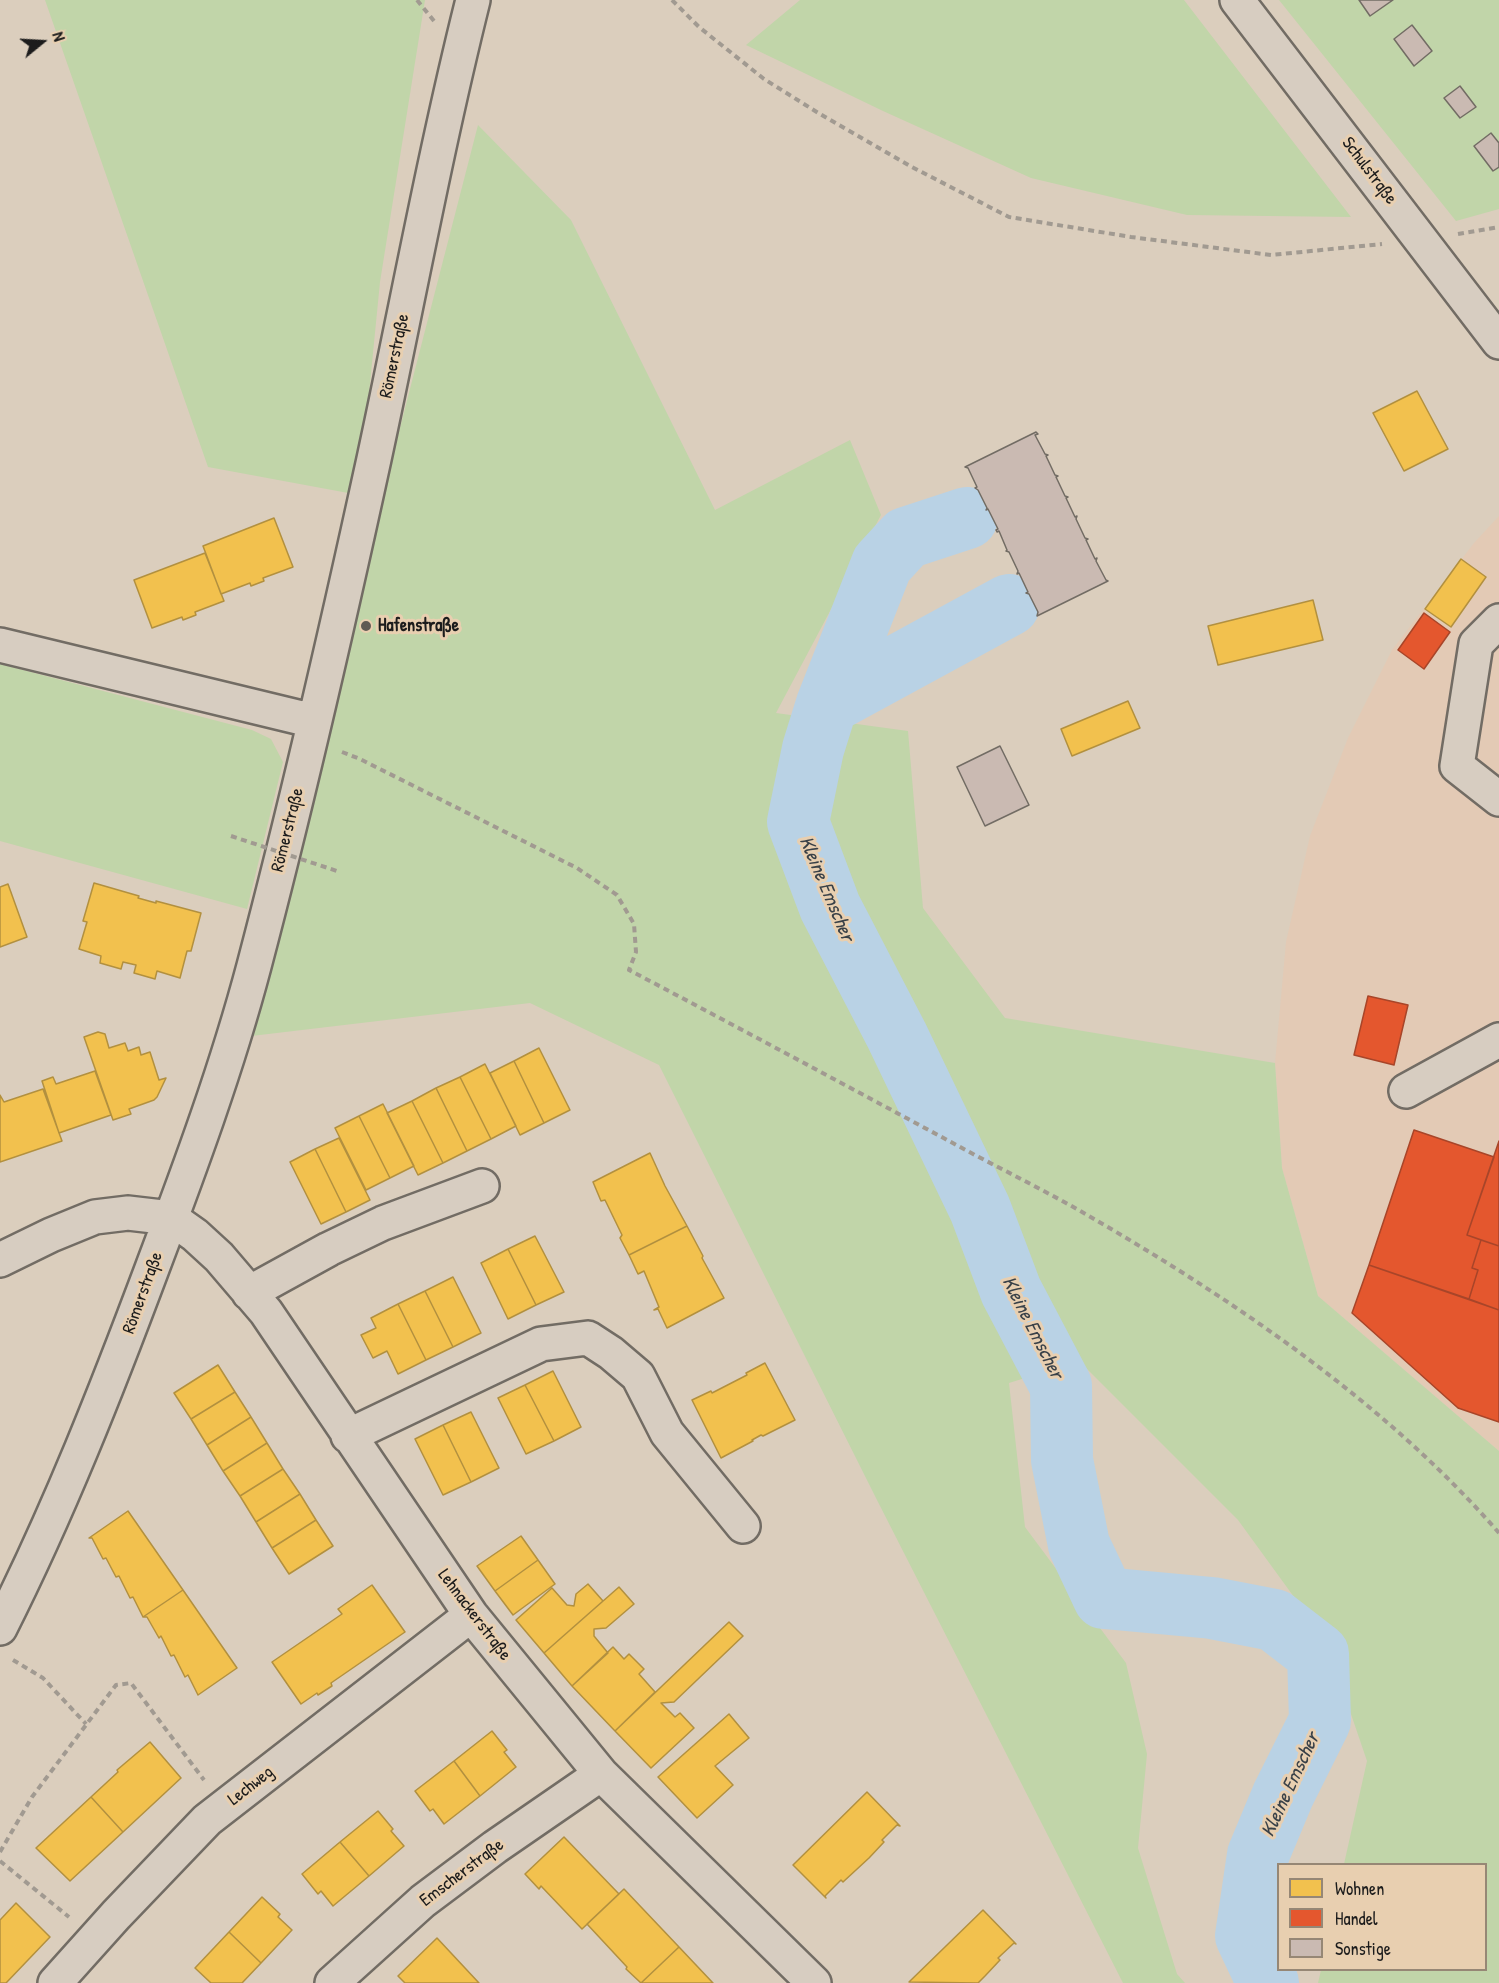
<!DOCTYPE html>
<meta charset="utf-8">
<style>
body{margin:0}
#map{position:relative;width:1499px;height:1983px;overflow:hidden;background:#dbcebd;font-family:"Patrick Hand",sans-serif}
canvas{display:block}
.legend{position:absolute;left:1277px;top:1863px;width:210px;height:108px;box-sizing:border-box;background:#e8cfb0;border:2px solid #968775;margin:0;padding:8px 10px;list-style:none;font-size:18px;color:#1c1c1c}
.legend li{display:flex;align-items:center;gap:12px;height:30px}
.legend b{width:30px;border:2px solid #968775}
.north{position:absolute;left:12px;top:12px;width:60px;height:60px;-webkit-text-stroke:4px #e8cfb0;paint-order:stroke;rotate:72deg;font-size:16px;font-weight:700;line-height:24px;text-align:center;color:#1c1c1c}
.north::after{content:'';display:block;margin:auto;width:21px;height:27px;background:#1c1c1c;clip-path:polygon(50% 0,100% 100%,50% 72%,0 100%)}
</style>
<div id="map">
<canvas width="1499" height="1983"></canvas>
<ul class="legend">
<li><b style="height:16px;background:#f2c14e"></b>Wohnen</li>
<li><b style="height:16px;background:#e4572e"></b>Handel</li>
<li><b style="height:16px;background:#cabab2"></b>Sonstige</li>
</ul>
<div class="north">N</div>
</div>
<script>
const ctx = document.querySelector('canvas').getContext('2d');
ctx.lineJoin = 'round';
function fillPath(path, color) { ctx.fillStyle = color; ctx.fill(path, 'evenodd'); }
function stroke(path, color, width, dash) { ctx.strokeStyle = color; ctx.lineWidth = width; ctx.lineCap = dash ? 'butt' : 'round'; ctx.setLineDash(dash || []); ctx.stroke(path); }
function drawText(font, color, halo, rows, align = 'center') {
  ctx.font = font + ' "Patrick Hand",sans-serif'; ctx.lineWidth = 6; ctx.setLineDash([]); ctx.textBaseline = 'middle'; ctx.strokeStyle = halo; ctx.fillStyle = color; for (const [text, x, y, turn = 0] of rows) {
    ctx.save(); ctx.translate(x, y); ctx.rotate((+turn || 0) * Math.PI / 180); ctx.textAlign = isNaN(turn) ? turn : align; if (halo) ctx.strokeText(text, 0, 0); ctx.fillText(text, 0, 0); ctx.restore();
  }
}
fillPath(new Path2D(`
 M1499 516V1451L1318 1296 1282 1168 1275 1063 1286 942 1310 836 1348 738 1392 650 1474 543Z`), '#e3cab5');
fillPath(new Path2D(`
 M45 0H425L380 282 359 495 208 467Z
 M800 0H1184L1351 217 1187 215 1031 178 883 111 746 45Z
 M1279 0H1499V209L1456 221Z
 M478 125 571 220 715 510 850 440 881 515 776 713 908 731 923 908 1005 1018 1275 1063 1282 1168 1318 1296 1499 1451V1983H1318L1321 1970H1486V1864H1344L1367 1761 1326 1641 1238 1520 1079 1361 1009 1383 1025 1527 1126 1663 1147 1754 1138 1848 1177 1974 1185 1983H1123L878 1502 659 1065 530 1003 243 1037Z
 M0 664 252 730 271 739 283 762 247 909 0 841Z`), '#c1d5a9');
const homes = new Path2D(`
 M1417 391 1448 449 1404 471 1373 413Z
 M274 518 293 567 263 578 264 581 251 586 250 583 221 594 203 546Z
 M205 553 224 601 195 612 196 615 183 620 182 617 152 628 134 580Z
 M1461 559 1486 577 1451 627 1425 609Z
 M1313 600 1323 640 1218 665 1208 626Z
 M1128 701 1140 728 1072 756 1061 729Z
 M94 883 139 896 138 898 156 903V901L201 913 191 951H187L180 978 157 971 155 979 134 973 136 965 123 962 121 969 100 963 101 956 79 949 87 922 83 921Z
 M8 884 27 937 0 947V887Z
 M98 1032 105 1034 109 1048 125 1043 128 1051 139 1047 141 1055 150 1052 159 1080 166 1078 157 1097 154 1100 129 1109 131 1114 113 1120 84 1037Z
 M539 1048 570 1110 544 1123 514 1061Z
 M514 1061 544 1123 520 1135 490 1073Z
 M485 1064 516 1126 491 1139 460 1077Z
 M95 1071 111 1115 59 1133 42 1081 53 1077 56 1084Z
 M460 1077 491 1139 467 1151 436 1088Z
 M436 1088 467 1151 443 1163 412 1101Z
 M43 1089 62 1141 0 1162V1095L4 1102Z
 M412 1101 443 1163 418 1175 387 1113Z
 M383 1104 414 1166 390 1178 359 1116Z
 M359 1116 390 1178 366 1190 335 1128Z
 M339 1138 370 1200 346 1212 315 1149Z
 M315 1149 346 1212 321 1224 290 1162Z
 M650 1153 665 1186 687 1226 629 1255 620 1238 622 1235 605 1200 601 1201 593 1182Z
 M687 1226 703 1256 702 1258 724 1298 667 1328 658 1309 654 1310 659 1307 644 1271 638 1274 629 1255Z
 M535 1236 564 1292 536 1305 508 1249Z
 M508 1249 536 1305 508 1319 481 1263Z
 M453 1277 481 1333 453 1347 425 1291Z
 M425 1291 453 1347 426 1360 398 1304Z
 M398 1304 426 1360 398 1374 387 1351 373 1358 361 1335 376 1328 371 1318Z
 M765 1363 795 1420 763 1436 761 1435 752 1440 753 1441 721 1458 692 1400 711 1391 712 1393 747 1375 746 1373Z
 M218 1365 235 1392 191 1419 174 1393Z
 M553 1371 581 1427 554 1441 525 1385Z
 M525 1385 554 1441 526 1454 498 1398Z
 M235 1392 251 1417 207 1445 191 1419Z
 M471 1412 499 1468 471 1482 443 1425Z
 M251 1417 267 1443 223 1471 207 1445Z
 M443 1425 471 1482 443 1495 415 1439Z
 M267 1443 283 1469 240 1496 223 1471Z
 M283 1469 300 1494 256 1522 240 1496Z
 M300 1494 316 1520 272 1548 256 1522Z
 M128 1511 183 1590 143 1617 133 1597 130 1598 119 1576 116 1577 106 1558 103 1559 92 1538H89Z
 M316 1520 333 1546 289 1574 272 1548Z
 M521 1536 538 1560 495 1591 477 1566Z
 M538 1560 555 1584 513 1615 495 1591Z
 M588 1584 603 1601 544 1653 516 1620 552 1588 567 1605 574 1606 576 1594Z
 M372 1585 405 1632 331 1683 332 1686 318 1695 317 1693 301 1704 272 1662 342 1614 338 1609Z
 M619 1587 634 1604 606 1628 594 1629V1636L608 1653 572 1686 544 1653Z
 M183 1590 237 1668 198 1695 188 1675 185 1677 174 1655 171 1656 161 1636 159 1638 147 1617H143Z
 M729 1622 743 1636 674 1702 661 1703 675 1717 680 1713 694 1728 651 1768 615 1731Z
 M613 1647 624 1659 629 1654 644 1669 639 1674 655 1692 615 1731 572 1686Z
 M729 1714 749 1738 715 1766 733 1785 697 1818 658 1777Z
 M492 1731 507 1750 504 1752 516 1767 480 1796 454 1761Z
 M150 1742 181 1778 123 1832 91 1797 118 1772 117 1770Z
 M454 1761 480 1796 444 1824 433 1809 430 1811 415 1791Z
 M867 1792 900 1826 897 1825 882 1840 884 1842 869 1858 843 1882 841 1880 825 1896 826 1898 793 1865Z
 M91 1797 123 1832 70 1881 36 1848Z
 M378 1811 393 1829 391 1831 404 1846 369 1876 340 1842Z
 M564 1837 619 1894 582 1929 541 1886 539 1889 525 1874Z
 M340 1842 369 1876 333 1906 321 1891 318 1894 302 1874Z
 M624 1889 679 1947 641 1983 626 1969 627 1967 587 1924Z
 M262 1897 280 1914 278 1917 292 1930 261 1963 229 1932Z
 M16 1903 50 1937 6 1983H0V1920Z
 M983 1910 1016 1944 1014 1943 998 1958 1000 1960 985 1976 978 1983 909 1982Z
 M229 1932 261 1963 242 1983H211L195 1968Z
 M437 1938 479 1983H405L398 1976Z
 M679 1947 713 1983H641Z`);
fillPath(homes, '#f2c14e');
stroke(homes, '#b2903f', 1.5);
const shops = new Path2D(`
 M1424 613 1450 632 1424 669 1398 650Z
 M1368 996 1408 1005 1394 1065 1354 1055Z
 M1414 1130 1494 1157 1467 1235 1481 1240 1472 1268 1478 1270 1469 1299 1369 1265Z
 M1499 1141V1246L1467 1235Z
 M1481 1240 1499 1246V1310L1469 1299 1478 1270 1472 1268Z
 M1369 1265 1499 1310V1422L1458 1408 1352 1313Z`);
fillPath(shops, '#e4572e');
stroke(shops, '#a84529', 1.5);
stroke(new Path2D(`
 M967 518 906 538 882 564 827 704 813 749 798 822 830 907 897 1036 980 1209 1011 1291 1061 1386 1062 1460 1079 1545 1104 1598 1212 1608 1274 1620 1318 1654 1320 1721 1283 1795 1258 1855 1246 1936 1268 1983
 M827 704 1009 605`), '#b9d2e5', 62);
const building = new Path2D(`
 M1359 0H1393L1370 16Z
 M1412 25 1432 51 1414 66 1394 39Z
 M1460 86 1476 107 1460 118 1444 98Z
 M1491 133 1499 143V167L1493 171 1474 146Z
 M1036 432 1038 434 1035 435 1045 454 1048 455 1046 456 1055 475 1058 476 1056 477 1065 496 1068 497 1066 498 1075 517 1077 516 1076 519 1085 538 1088 539 1086 540 1095 559 1097 558 1096 561 1106 580 1108 581 1037 616 1038 612 1029 594 1026 593 1028 592 1019 573 1017 574 1018 571 1009 552 1006 551 1007 550 999 531 997 532 996 530 998 529 988 509 986 510 987 508 978 490 975 488 977 487 968 468 965 467Z
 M1000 746 1029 805 985 826 957 767Z`);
fillPath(building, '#cabab2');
stroke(building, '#726c64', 1.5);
const minor = new Path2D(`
 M1237 0 1499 342
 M1499 621 1476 644 1457 766 1499 799
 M0 645 314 721
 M1406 1091 1499 1040
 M0 1260 51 1235 95 1217 128 1213 171 1218 195 1235 219 1257 266 1312 471 1615 601 1774 814 1983
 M249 1293 329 1249 383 1223 482 1186
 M348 1436 541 1344 588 1338 611 1353 638 1376 667 1433 743 1526
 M0 1628C59 1511 107 1389 153 1266 190 1168 227 1068 254 966 298 799 337 629 374 459 407 306 435 152 473 0
 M55 1983 116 1915 207 1820 471 1615
 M332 1983 423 1901 495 1847 601 1774`);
stroke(minor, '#726c64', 38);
stroke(new Path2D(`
 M417 0 434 21
 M672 0 699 27 764 79 820 114 910 166 1009 217 1131 237 1271 255 1382 244
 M1458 234 1499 227
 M342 752 360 759 577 868 617 895 634 924 636 952 629 970C745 1031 860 1093 975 1155 1011 1174 1047 1192 1082 1212 1231 1298 1385 1402 1499 1533
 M13 1660 43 1678 86 1724
 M0 1852 32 1797 116 1685 131 1683 204 1780
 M0 1861 69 1917`), '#a19a91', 4, [6, 4.5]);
stroke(minor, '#d7cdc1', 33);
stroke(new Path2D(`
 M231 836 337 871`), '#a19a91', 4, [6, 4.5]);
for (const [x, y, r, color] of [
 [366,626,6,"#5f5a54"]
]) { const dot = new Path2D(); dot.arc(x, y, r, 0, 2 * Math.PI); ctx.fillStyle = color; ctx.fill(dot); stroke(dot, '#e8cfb0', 2); }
drawText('18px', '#1c1c1c', '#e8cfb0', [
 ["Schulstraße",1369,171,53],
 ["Römerstraße",395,356,-78],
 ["Römerstraße",288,830,-76],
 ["Römerstraße",143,1293,-70],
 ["Lehnackerstraße",474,1615,53],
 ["Lechweg",251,1786,-38],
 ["Emscherstraße",462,1873,-37]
]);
drawText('bold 18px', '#1c1c1c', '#e8cfb0', [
 ["Hafenstraße",378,626]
], 'left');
drawText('italic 20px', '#394148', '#e8cfb0', [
 ["Kleine Emscher",826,889,67],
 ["Kleine Emscher",1032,1328,63],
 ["Kleine Emscher",1291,1785,-65]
]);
</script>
